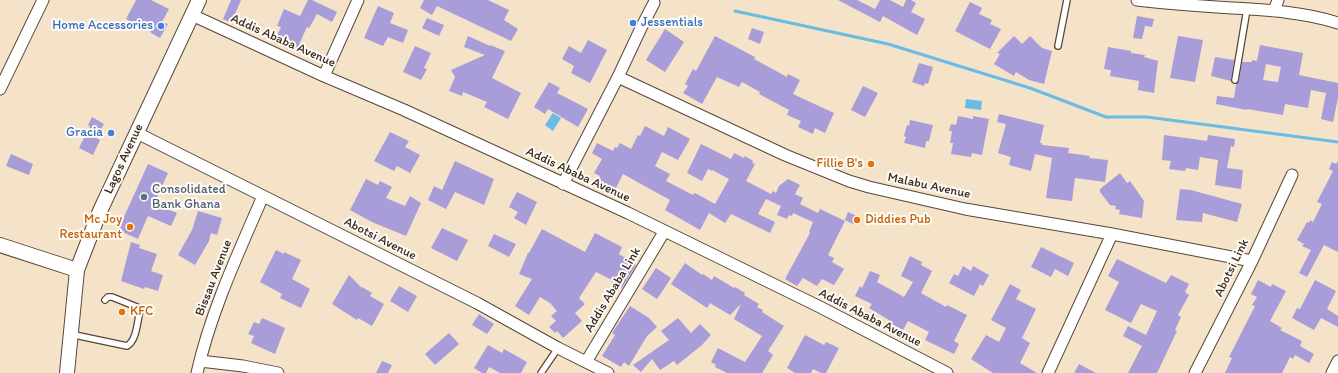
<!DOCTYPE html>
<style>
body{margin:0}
canvas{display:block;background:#f4e3c8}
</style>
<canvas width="1338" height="373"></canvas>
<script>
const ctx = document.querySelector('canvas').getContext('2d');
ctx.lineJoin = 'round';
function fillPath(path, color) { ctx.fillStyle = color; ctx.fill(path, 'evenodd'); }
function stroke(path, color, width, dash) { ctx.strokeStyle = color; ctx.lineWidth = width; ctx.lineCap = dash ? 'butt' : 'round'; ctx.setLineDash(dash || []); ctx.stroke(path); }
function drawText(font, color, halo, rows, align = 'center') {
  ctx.font = font + ' Itim,sans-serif'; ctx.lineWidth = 4; ctx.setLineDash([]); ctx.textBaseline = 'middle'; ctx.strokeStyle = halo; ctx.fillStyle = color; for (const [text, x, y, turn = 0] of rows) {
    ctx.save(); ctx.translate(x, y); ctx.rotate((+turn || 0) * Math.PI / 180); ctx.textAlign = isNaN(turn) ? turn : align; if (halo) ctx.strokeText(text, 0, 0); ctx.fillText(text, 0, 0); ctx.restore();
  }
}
fillPath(new Path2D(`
 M966 99 982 101 981 110 965 108Z
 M553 113 561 118 553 131 545 125Z`), '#6abbe5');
stroke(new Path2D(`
 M735 11 888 44 1030 88 1106 117H1147L1338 142`), '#6abbe5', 3);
fillPath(new Path2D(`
 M136 0H151L169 9 162 22 168 24 160 38 151 33V32L126 19Z
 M231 0H241L231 23 223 19Z
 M308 0H312L337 12 332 22 317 14 309 28 307 27 297 49 292 47 291 50 274 43 281 27 277 26 284 9 300 16Z
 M424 0H488L509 10 504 20 518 29 511 41 437 6 432 15 420 8Z
 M838 0H857L875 9 880 0H890L903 7 906 0H911L916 3 911 12 925 19 917 35 883 16 880 22Z
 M970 2 982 8 979 14 992 20 990 24 1001 29 990 49 955 31Z
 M378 6 394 13 390 23 408 30 403 43 388 37 383 46 364 38Z
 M1137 16 1154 19 1152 27 1145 26 1142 39 1133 38Z
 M427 18 444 25 439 36 422 28Z
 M752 28 764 32 760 44 748 39Z
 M665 29 684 42 665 72 646 60Z
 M468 36 490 46V45L505 51 492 78 521 93 508 119 484 107 487 102 463 92 462 96 449 91 455 77 451 70 485 55 464 47Z
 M715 36 755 57 754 59 787 77 788 74 800 80 793 94 834 113 825 133 815 128 813 134 798 127 801 121 787 115 789 110 759 94 760 92 742 82 739 87 717 77 702 104 683 93 688 86 685 84 693 69 696 71Z
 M1014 36 1022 44 1030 36 1042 48 1052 51 1044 84 1029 80 1016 72 1014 76 994 64 1000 54 997 53Z
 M1178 36 1203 40 1195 82 1170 78Z
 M588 40 607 50 590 83 571 73 574 66 562 59 569 46 581 53Z
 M1260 45 1303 53 1299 75 1338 83V98L1333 122 1321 119 1326 93 1311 90 1308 108 1285 104 1283 115 1247 109V110L1216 104 1217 96 1234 98 1236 84 1239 81 1242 62H1252V60L1257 61ZM1266 64 1281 67 1278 82 1263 80Z
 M415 46 431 53 424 68 427 69 421 80 403 72Z
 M1108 47 1131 51V53L1145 55 1144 57 1158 61 1154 93 1138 90 1139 81 1110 76 1111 70 1104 69Z
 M1215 57 1234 60 1231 81 1211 76Z
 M919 63 933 67 928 84 925 83 924 86 912 82Z
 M549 82 560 88 557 93 588 109 578 127 548 109 545 114 534 107Z
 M863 86 878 93 865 117 851 110Z
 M999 114 1044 125 1040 143H1042V145L1069 148 1068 153 1090 156 1089 158 1108 160 1105 182 1075 178 1072 201 1046 198 1052 158 1035 154 1031 171 1009 165 1011 157 998 153 1006 124 997 122Z
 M958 116 973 119V116L989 119 982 155 972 153 971 157 951 154 953 143H950L952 131H949L951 124 956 125Z
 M92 117 104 124 96 138 100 140 93 155 79 148 90 126 88 125Z
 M910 120 933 125 929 141H926L925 148 904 143 906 137 904 136 907 125 909 126Z
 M645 126 664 136 668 127 690 139 678 160 662 152 655 166 670 174 666 181 693 195 695 193 715 204 729 179 712 170V171L708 169 702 181 687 173 701 144 731 159 734 153 744 158 745 156 753 161 752 163 755 164 746 181 771 194 773 191 776 193 779 186 788 179 800 185 795 194 803 198 800 204 818 213 820 209 845 221 828 255 834 258 832 262 844 269 834 285 822 279 817 286 803 278 797 286 785 279 810 233 809 232 813 222 793 213 792 216 789 215 787 219 777 215 781 206 766 199 758 214 775 222 770 233 731 214 725 223 709 213 700 230 665 210 670 200 623 174 612 196 601 190 604 184 597 181 600 176 594 173 602 159 592 153 597 143 613 151 615 147 617 148 620 143 631 149 638 135 640 136Z
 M390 132 409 141 405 147 420 155 410 173 397 166 394 171 374 161Z
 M1164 135 1207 141 1208 135 1235 139 1234 147 1231 146 1227 168 1243 170 1241 189 1215 185 1218 160 1200 157 1198 170 1186 168 1185 171 1169 169 1171 161 1162 160Z
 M11 154 33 164 29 175 6 166Z
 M455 161 494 179 484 205 455 192 446 209 428 200 434 186 442 190Z
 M1338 161V252L1324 245 1307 277 1299 273 1311 250 1302 246 1304 244 1297 240 1307 222 1309 223 1310 220 1313 222 1322 204 1317 202 1333 171 1329 169 1332 162 1336 164Z
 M148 164 168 173 154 204 177 213 171 226 148 216 138 239 118 230Z
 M1120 173 1127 183 1130 181 1144 201 1142 218 1119 214 1120 210 1115 209 1116 206 1110 205 1100 192V189Z
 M366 179 378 185 380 181 392 187 386 198 405 206 410 196 421 203 406 236 372 222 350 210Z
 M1180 189 1191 190 1242 204 1237 222 1203 213 1202 222 1176 220Z
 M517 192 537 202 526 225 514 218 518 212 509 207Z
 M198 211 222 218 217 235 211 233 209 241 195 265 178 255 192 230Z
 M848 212 857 216 853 224 845 220Z
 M442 228 468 240 457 261 431 248Z
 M542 229 585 252 595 233 622 247 619 254 636 265 622 288 611 281 612 280 596 272 579 298 585 304 575 313 582 321 563 338 557 331 555 333 549 327 556 321 551 316 557 311 550 303 540 297 529 315 515 306 532 279 519 274 528 253H529Z
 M494 234 516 244 509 257 488 246Z
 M131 242 140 245 139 248 157 254 151 271 163 275 158 291 145 287 144 289 121 281Z
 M1041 247 1074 263 1068 276 1055 269 1051 277 1031 267Z
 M276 250 284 254V252L301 260 292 279 310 289 301 308 280 298 282 294 260 282Z
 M910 256 922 262 921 265 932 271 921 293 946 307 947 305 967 315 954 341 959 344 954 354 925 340 929 332 908 321 903 330 888 322 889 320 869 308 872 304 855 296 860 286 862 288 870 271 880 275 877 282 904 297 913 282 901 276Z
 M1117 259 1166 283 1171 275 1189 284 1185 292 1189 295 1178 315 1181 317 1175 330 1177 331 1157 373H1128L1142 346 1123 336 1128 326 1146 335 1157 311 1141 304 1131 323 1105 310 1119 282 1108 276Z
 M685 263 702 275 703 274 712 280 714 276 734 288 735 287 745 293 744 295 759 304 757 307 763 310 762 312 784 326 768 351 773 355 762 373H727L715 367 716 365 711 362 718 348 745 362 762 336 734 319 741 304 730 315 710 303 707 308 671 284Z
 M963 266 971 271 973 266 989 275 983 286 980 284 974 296 949 283 954 274 958 276Z
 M656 268 671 278 657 299 642 289Z
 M349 275 362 288V287L372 293 370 296 384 304 372 326 358 318 357 320 332 304Z
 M1258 280 1271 287 1272 284 1286 291 1270 321 1282 328 1280 330 1302 341 1300 346 1314 354 1309 363 1295 355 1293 359 1290 357 1282 373H1225L1232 358 1229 357 1255 306 1252 305 1257 297 1251 294Z
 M1315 280 1336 291 1327 309 1338 316V327L1321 318 1314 330 1292 318 1297 308 1300 309Z
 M1010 284 1021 290 1016 299 1036 309 1022 338 1030 343 1020 363 1037 373H993L971 359 986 335 999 342 1006 328 991 320Z
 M399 286 417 296 408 312 390 301Z
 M630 306 649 318 657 327 647 336 629 366 624 362 621 367 602 356 615 335 612 333Z
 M479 314 494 324 487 334 472 325Z
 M262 318 285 328 275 354 251 343 254 336 248 334 254 322 259 324Z
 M678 318 691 333 700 324 711 335 702 345 677 365 674 361 660 370 652 359 641 372 633 365 669 340 661 331Z
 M449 333 459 344 435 365 425 354Z
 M805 335 824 345 826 342 839 348 826 373H821L813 369 811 373H795L787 368Z
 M488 345 502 353 504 349 527 362 521 373H500L489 367 486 373H482L474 368Z
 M382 361 392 365 388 373H376Z
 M1079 364 1096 373H1074Z`), '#a89cd9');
const service = new Path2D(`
 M1058 46 1067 0
 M1235 80 1247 9
 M70 334 127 346C137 340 137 322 140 311L137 307 112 297H108L105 300
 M541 373 558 348`);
const minor = new Path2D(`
 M1137 0C1169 4 1200 6 1232 8 1267 10 1304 12 1338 23
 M1274 11 1278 0
 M192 15 324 76 404 110 628 213 820 307 947 373
 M324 76 358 0
 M618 77 785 155 849 181 869 187 965 209 1112 234 1252 261
 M0 89 43 0
 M137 133 477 303 558 348 608 373
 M563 184 618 77 641 28 654 3
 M200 361 243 366 278 373
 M586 362 664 232
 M197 373C211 311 238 254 263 196
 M1048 373 1112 234
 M1195 373 1252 261 1292 175
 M1332 373 1338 361`);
const tertiary = new Path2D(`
 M0 245 77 270
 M67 373 77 270 100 211 199 0`);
stroke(service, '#574638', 8);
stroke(minor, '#574638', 13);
stroke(tertiary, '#574638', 16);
stroke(service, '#fff', 5.5);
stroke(minor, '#fff', 11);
stroke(tertiary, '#fff', 14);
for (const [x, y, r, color] of [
 [633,23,4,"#3f7fe0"],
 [161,26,4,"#3f7fe0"],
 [111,133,4,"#3f7fe0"],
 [871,164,4,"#e8710a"],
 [144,197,4,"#5c6f8a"],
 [857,220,4,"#e8710a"],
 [130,227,4,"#e8710a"],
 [122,312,4,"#e8710a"]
]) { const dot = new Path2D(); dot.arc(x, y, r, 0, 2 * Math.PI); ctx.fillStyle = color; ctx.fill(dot); stroke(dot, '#fdfcf7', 1.5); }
drawText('13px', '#366cbe', '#fdfcf7', [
 ["Jessentials",641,23,"left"],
 ["Home Accessories",153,26],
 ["Gracia",103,133]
], 'right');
drawText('13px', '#3b2a1e', '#fdfcf7', [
 ["Addis Ababa Avenue",283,41,24],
 ["Lagos Avenue",124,159,-65],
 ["Addis Ababa Avenue",578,175,25],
 ["Malabu Avenue",929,186,12],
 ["Abotsi Avenue",380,239,27],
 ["Abotsi Link",1232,268,-64],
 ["Bissau Avenue",214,278,-69],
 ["Addis Ababa Link",613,290,-59],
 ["Addis Ababa Avenue",870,318,27]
]);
drawText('13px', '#c56008', '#fdfcf7', [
 ["Fillie B's",863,164],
 ["Mc Joy",122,220],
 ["Restaurant",122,235],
 ["Diddies Pub",865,220,"left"],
 ["KFC",130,312,"left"]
], 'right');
drawText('13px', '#4e5e75', '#fdfcf7', [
 ["Consolidated",152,190],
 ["Bank Ghana",152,205]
], 'left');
</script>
